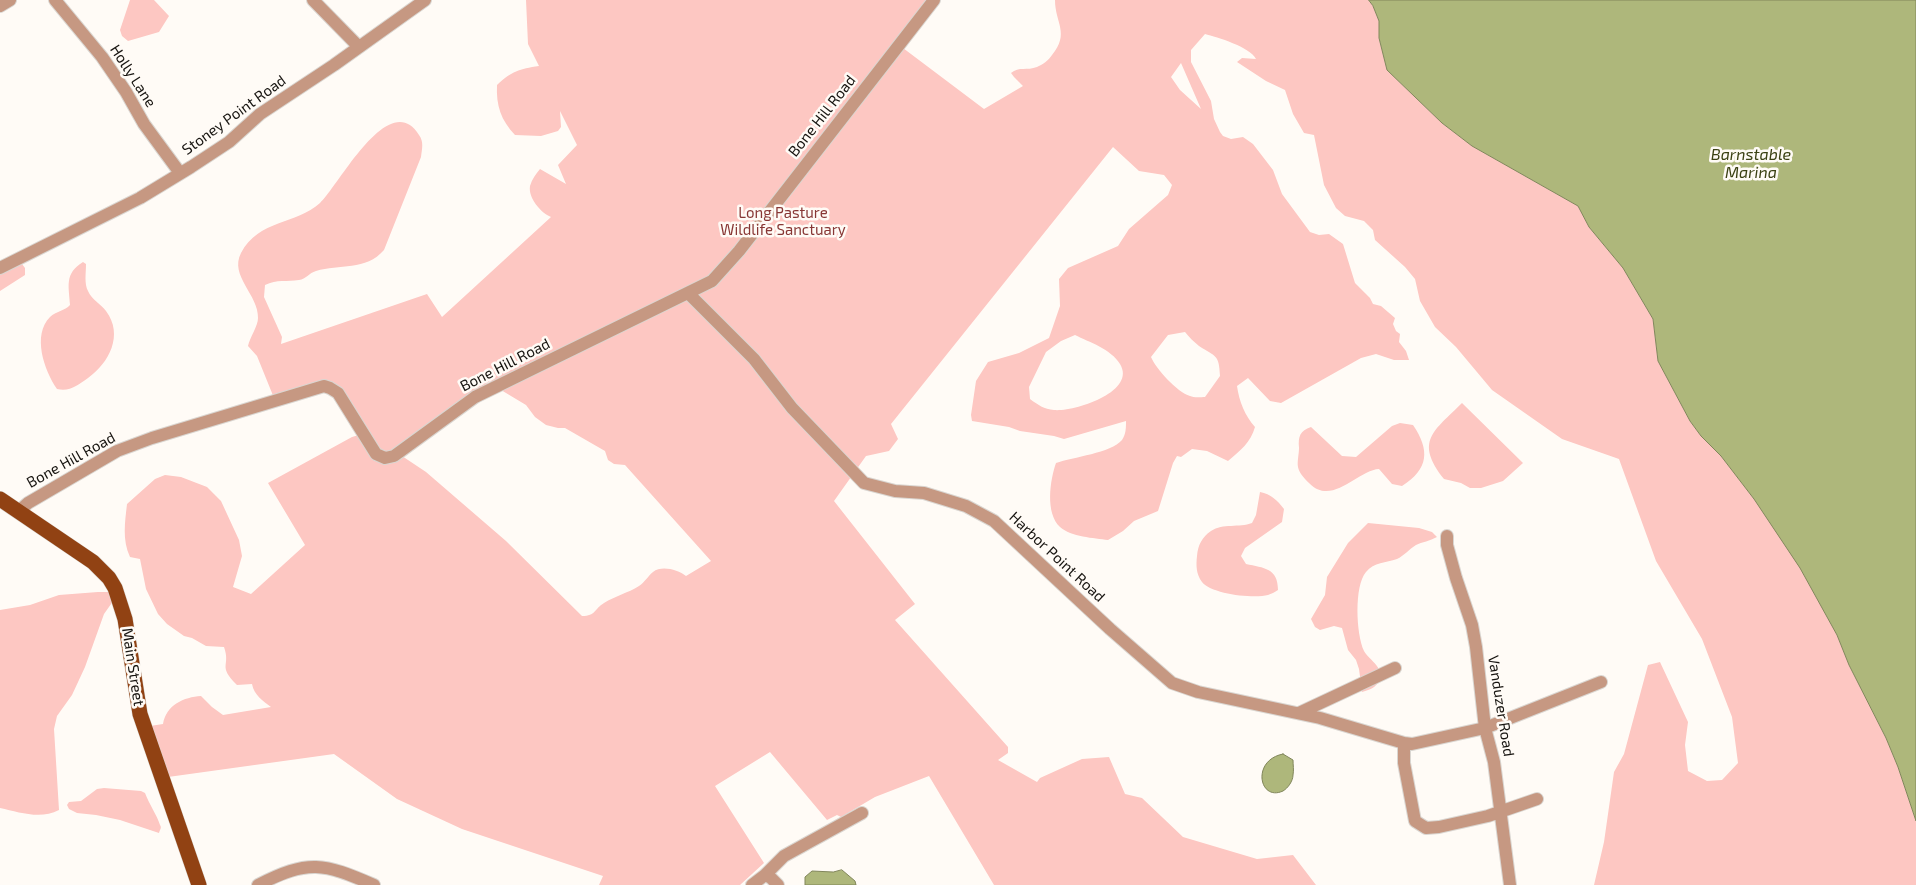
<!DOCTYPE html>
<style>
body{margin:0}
canvas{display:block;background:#fffbf6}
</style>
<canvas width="1916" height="885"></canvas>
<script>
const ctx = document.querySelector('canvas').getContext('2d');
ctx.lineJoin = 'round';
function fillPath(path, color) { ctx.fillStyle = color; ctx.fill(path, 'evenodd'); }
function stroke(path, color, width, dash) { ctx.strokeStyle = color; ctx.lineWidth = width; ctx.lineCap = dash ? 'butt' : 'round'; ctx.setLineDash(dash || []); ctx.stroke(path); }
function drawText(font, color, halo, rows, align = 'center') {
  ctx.font = font + ' "Exo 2",sans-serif'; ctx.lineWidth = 5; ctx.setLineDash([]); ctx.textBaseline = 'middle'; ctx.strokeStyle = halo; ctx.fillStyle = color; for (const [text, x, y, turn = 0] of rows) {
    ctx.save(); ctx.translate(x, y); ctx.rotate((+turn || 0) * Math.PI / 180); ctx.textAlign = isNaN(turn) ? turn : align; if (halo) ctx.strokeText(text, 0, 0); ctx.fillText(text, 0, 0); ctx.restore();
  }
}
fillPath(new Path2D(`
 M130 0H154L169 16 159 32 128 41 122 36 120 30Z
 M526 0H928L895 42 984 109 1023 86 1014 77 1011 73C1019 66 1027 71 1037 67 1042 65 1049 60 1052 55 1070 33 1055 23 1055 0H1369L1373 6 1379 21V38L1387 70 1442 123 1472 146 1578 206 1589 227 1623 268 1653 319 1658 361 1690 421 1701 436 1721 456 1754 499 1800 567 1837 635 1849 665 1886 738 1898 767 1916 821V885H1594L1604 842 1614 772 1624 754 1648 665 1660 662 1688 722 1685 745 1688 771 1707 781 1722 780 1738 763 1732 717 1702 639 1656 561 1619 459 1562 439 1492 390 1456 347 1435 327 1420 301 1415 279 1405 267 1375 240 1373 230 1364 221 1345 216 1336 208 1324 185 1314 135 1304 133 1293 114 1285 90 1266 81 1237 62 1242 58 1256 59C1250 47 1217 37 1205 34L1191 50V62L1211 101 1214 119 1220 132 1223 136 1231 139 1243 137 1253 144 1273 170 1282 194 1310 232 1319 235 1329 234 1343 244 1355 283 1370 298 1373 304 1381 306 1395 318 1393 324 1396 331 1400 334 1399 342 1406 351 1409 360H1394L1376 354 1361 358 1281 403 1270 401 1248 378 1237 386C1239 401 1245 416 1255 427 1251 442 1240 451 1228 461L1207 451 1192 449 1181 457 1177 456 1173 463 1158 511 1134 521 1123 531 1108 540C1094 538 1071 537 1060 527 1045 513 1050 480 1056 463 1073 457 1111 453 1122 440 1126 434 1126 428 1126 421L1064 439 1054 436 1020 431 1009 427 972 421 971 415 976 381 988 362 1019 353 1049 338 1060 306 1059 279 1068 268 1118 246 1129 229 1168 195 1172 185 1164 175 1139 171 1113 147 891 424 898 439 889 451 866 456 834 501 915 604 895 620 1008 747V753L998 760 1037 782 1040 778 1082 759 1109 757 1125 794 1142 798 1183 837 1257 859 1293 855 1316 885H994L929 776 875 797 841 817 837 815 827 820 770 752 715 786 764 863 740 885H599L603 876 462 829 397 799 334 754 168 777 150 726 163 724C166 705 184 697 201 696L212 707 223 715 271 707C263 701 254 695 252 684L237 685C217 665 231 667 224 647L206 646 192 638 184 636 167 624 158 614 146 589 140 559 130 557C122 540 125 522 127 504L155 479 165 475 181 477 207 487 221 501 239 540 242 556 233 587 251 594 305 545 268 483 352 437 369 432C360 418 346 386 330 382L274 398 257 356 248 346C250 337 258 326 258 318 259 295 229 276 241 253 259 219 296 225 320 203 338 187 389 87 419 135 424 142 422 148 421 157L384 250C366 271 339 264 316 271 309 273 306 279 299 280 287 282 277 279 265 285L264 297 282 337 281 344 427 294 442 317 551 217C541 213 528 198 530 186 532 179 536 174 540 169L566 184 558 165 577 145 560 111 561 127 558 131 541 136 515 135C501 120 496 106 497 85 512 71 519 69 539 66L528 44ZM1181 63 1201 109 1180 90 1171 77ZM1185 332C1189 337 1194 342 1199 346 1216 357 1219 354 1220 376L1205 397C1201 397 1194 398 1190 396 1177 392 1156 369 1151 357L1168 335ZM1075 335C1089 342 1111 349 1120 364 1137 392 1074 412 1054 410 1044 409 1038 405 1030 399L1029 387 1046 352 1061 341ZM490 381 501 390 526 405 535 417 546 425 558 428H565L605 451 608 460 614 464 625 465 711 561 686 576C678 570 662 565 653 572 648 576 645 582 639 586 628 593 615 596 604 603 594 609 596 616 582 616L506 541 426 472 393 450Z
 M83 262 86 264C86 273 84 284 88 291 92 300 101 304 106 311 124 335 109 363 88 378 78 385 70 392 57 389 44 370 32 335 50 317 56 311 65 311 70 305 69 286 64 274 83 262Z
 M0 263 22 264 25 268V275L0 291Z
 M1462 403 1523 463 1503 481 1481 488H1470L1461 483 1444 479C1414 441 1434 431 1462 403Z
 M1400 423 1413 425C1430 450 1429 469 1402 486L1392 484 1379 469C1358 470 1332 507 1309 483 1305 479 1299 473 1298 467 1297 462 1299 454 1299 448 1298 436 1300 431 1311 427L1342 456 1356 457 1392 426Z
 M1260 492C1271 494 1277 500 1284 509L1282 522 1245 548 1241 556 1246 564C1264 568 1278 568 1278 590 1275 592 1271 594 1268 595 1254 599 1211 594 1202 582 1196 574 1196 565 1197 556 1198 545 1202 537 1211 531 1223 523 1239 528 1252 523L1256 515Z
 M1368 523 1419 528 1432 532 1437 537C1430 541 1422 542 1416 545 1409 549 1404 556 1397 559 1386 563 1374 562 1366 572 1354 586 1356 634 1364 651 1369 660 1388 670 1378 683 1373 689 1369 690 1362 692L1359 669 1356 660 1348 650 1342 628 1334 626 1320 630 1315 627 1311 619 1325 595 1327 577 1348 543Z
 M98 592H112L116 597 104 614 85 667 72 695 57 716 54 729 59 810C40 820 19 812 0 808V610L30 605 59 595Z
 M104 788 141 791 145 793C149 804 157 815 160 825 162 828 160 829 159 833L120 820 96 815 77 813 69 809 67 805 69 802 81 801 97 789Z`), '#fdc7c2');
const water = new Path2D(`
 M1369 0H1916V821L1898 767 1886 738 1849 665 1837 635 1800 568 1754 499 1721 456 1701 436 1690 421 1658 361 1653 319 1623 268 1589 227 1578 206 1472 146 1442 123 1387 70 1379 38V21L1373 6Z
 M1283 754 1293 760C1293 765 1294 770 1293 775 1293 781 1288 788 1283 791 1259 802 1251 760 1283 754Z
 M842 870 855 881 856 885H805V877L812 871 833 872Z`);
fillPath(water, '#aeb77b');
stroke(water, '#81865b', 1);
const minor = new Path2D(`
 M55 0 102 57 126 92 144 124 180 173
 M313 0 359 47
 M0 6 10 0
 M0 268 140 198 191 167 229 142 260 114 334 65 425 0
 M688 293 754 359 792 408 864 483 895 491 924 493 966 506 994 521 1110 629 1172 683 1198 692 1320 718 1404 743V763L1415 821 1426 828 1439 827 1488 816 1537 799
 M19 511 28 503 117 451 152 438 324 386 330 388 338 393 376 454 385 458 394 456 475 397 712 281 739 251 934 0
 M1447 536V545L1456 578 1472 625 1476 647 1485 728 1494 762 1510 885
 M1299 713 1395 668
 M1404 743 1412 744 1485 728 1601 682
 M765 875 771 878 778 885
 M258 885C309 859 323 863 374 885
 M752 885 765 875 784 856 862 813`);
const major = new Path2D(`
 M0 499 93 562 109 578 115 588 125 619 140 714 199 885`);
stroke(minor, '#dad6d1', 14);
stroke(major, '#dad6d1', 16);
stroke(minor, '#c69882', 12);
stroke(major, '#914213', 15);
drawText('15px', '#171410', '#fffbf6', [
 ["Holly Lane",133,76,57],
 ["Stoney Point Road",234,115,-36],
 ["Bone Hill Road",822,116,-52],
 ["Bone Hill Road",505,365,-27],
 ["Bone Hill Road",71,460,-29],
 ["Harbor Point Road",1057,557,43],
 ["Main Street",133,667,81],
 ["Vanduzer Road",1501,706,81]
]);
drawText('15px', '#883735', '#fffbf6', [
 ["Long Pasture",783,213],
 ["Wildlife Sanctuary",783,230]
]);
drawText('italic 16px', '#3b4113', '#fffbf6', [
 ["Barnstable",1751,155],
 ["Marina",1751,173]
]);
</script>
